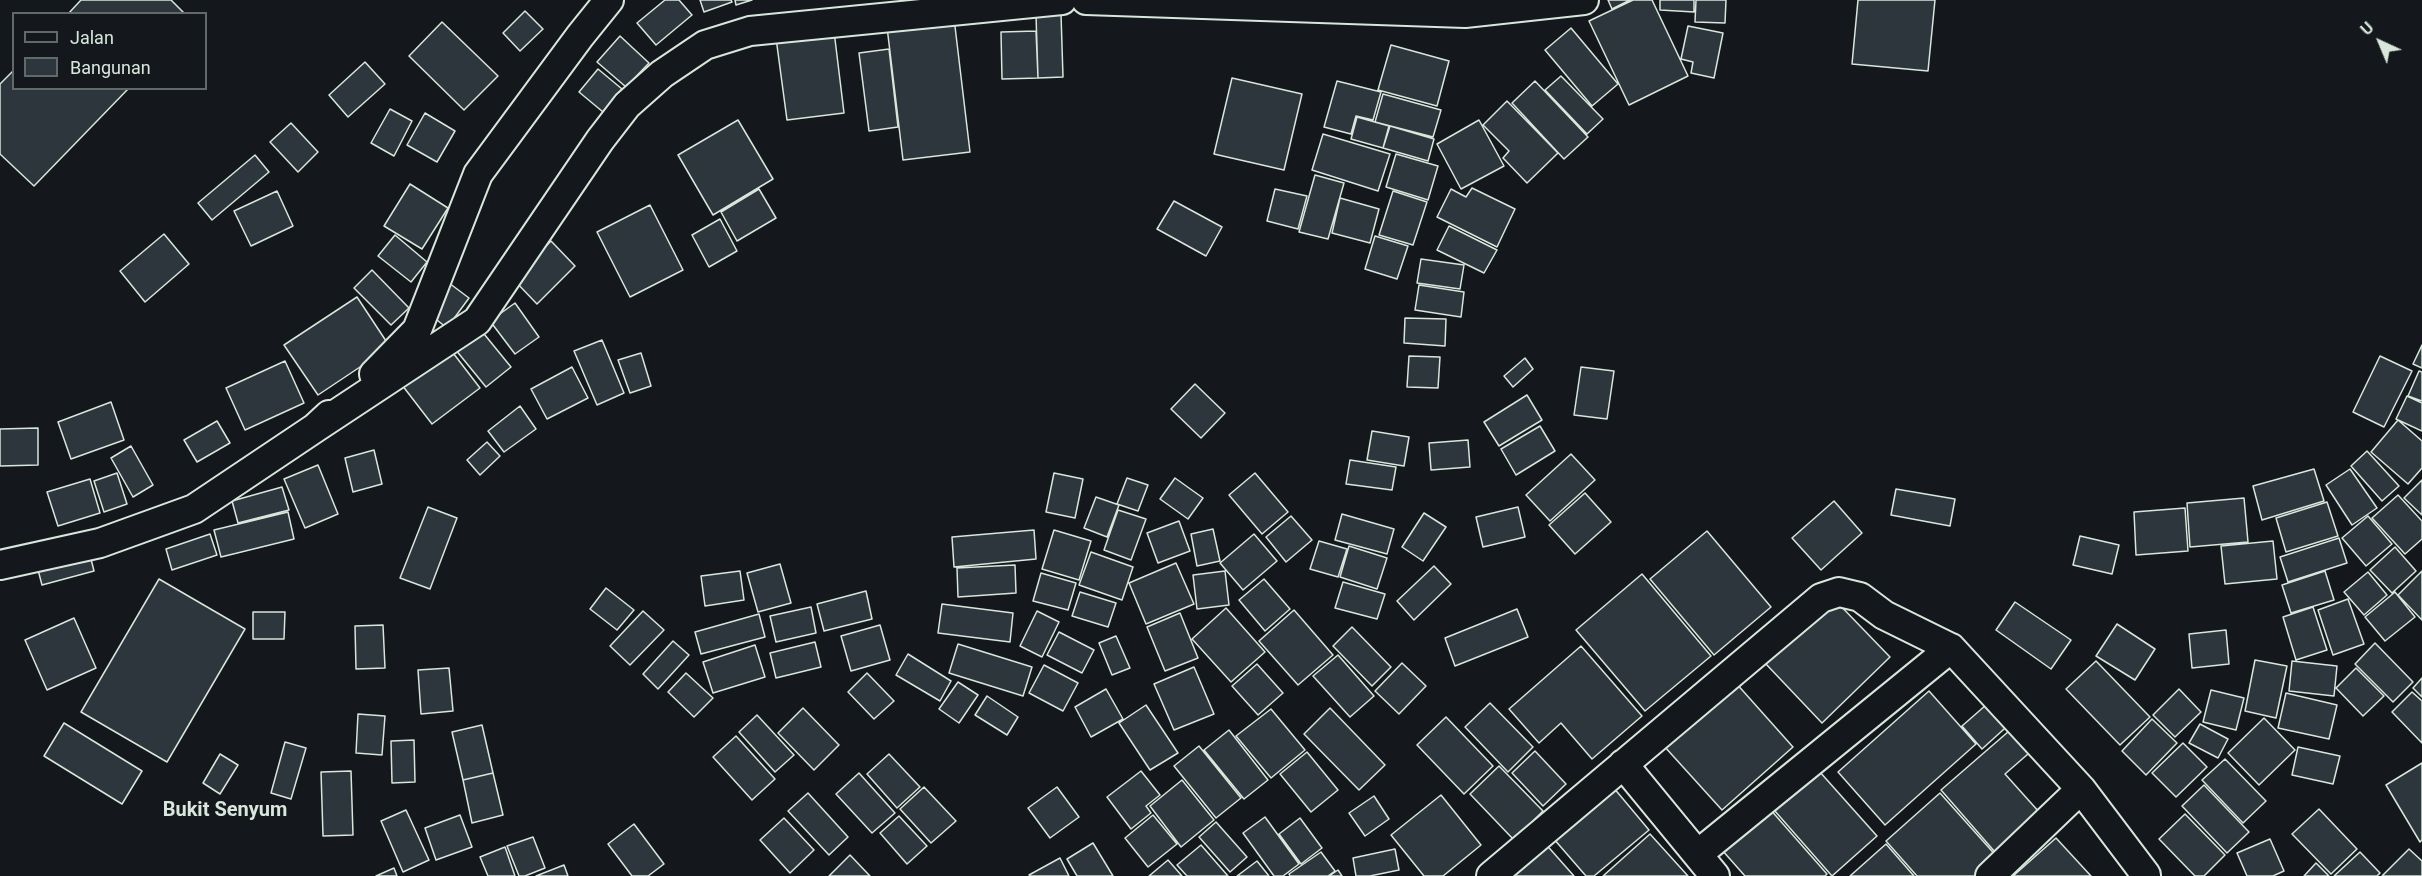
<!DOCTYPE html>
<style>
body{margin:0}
#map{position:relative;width:2422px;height:876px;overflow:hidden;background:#14181c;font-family:Roboto,sans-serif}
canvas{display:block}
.legend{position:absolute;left:12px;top:12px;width:195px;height:78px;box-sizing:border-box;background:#14181c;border:2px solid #626a69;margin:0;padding:8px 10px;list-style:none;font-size:18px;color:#d8e6dc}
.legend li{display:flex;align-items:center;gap:12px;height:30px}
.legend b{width:30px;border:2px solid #626a69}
.north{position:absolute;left:2350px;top:12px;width:60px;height:60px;-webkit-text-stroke:4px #14181c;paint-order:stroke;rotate:316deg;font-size:16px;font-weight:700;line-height:24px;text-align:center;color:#d8e6dc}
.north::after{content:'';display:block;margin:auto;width:21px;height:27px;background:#d8e6dc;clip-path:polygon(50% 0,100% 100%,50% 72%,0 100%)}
</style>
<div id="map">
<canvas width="2422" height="876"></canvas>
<ul class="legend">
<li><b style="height:8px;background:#14181c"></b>Jalan</li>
<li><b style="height:16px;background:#2c363c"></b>Bangunan</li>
</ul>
<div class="north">U</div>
</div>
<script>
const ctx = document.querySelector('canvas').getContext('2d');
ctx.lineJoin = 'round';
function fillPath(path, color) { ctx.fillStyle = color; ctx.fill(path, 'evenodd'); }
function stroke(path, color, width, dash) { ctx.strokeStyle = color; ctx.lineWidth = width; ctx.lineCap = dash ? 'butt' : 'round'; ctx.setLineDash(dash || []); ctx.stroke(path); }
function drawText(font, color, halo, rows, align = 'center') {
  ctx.font = font + ' Roboto,sans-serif'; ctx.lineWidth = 4.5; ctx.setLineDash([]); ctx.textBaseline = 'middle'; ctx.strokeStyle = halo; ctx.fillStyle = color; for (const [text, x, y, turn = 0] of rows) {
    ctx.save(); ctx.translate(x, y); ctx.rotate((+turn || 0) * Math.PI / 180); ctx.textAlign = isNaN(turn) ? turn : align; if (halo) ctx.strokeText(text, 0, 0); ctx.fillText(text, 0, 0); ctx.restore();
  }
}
const building = new Path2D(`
 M81 0H171L185 14H68Z
 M665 0H679L692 15 656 45 637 23Z
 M700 0H731L732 2 704 12Z
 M735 0H752L736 5Z
 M1608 0H1630L1612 9Z
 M1633 0H1652L1688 76 1629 105 1589 21Z
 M1660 0H1694V12L1660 10Z
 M1696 0H1726L1725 23 1695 22Z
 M1858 0H1935L1928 71 1852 64Z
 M525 11 543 29 520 51 503 33Z
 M1061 14 1063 77 1038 78 1036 15Z
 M954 18 970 152 903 160 887 27Z
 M442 22 498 76 464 110 409 56Z
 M1688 26 1723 33 1714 78 1691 73 1693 62 1681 59Z
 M1571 28 1618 84 1592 106 1545 50Z
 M834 31 844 113 787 120 776 38Z
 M1036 31 1038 78 1002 79 1001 32Z
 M620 36 649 63 626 87 597 62Z
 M1391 45 1449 61 1437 106 1378 90Z
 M889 49 898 127 869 131 859 53Z
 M365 62 385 84 348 117 329 95Z
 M598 69 622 89 603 112 579 92Z
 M14 70V88H129L34 186 0 154V84Z
 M1561 76 1603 119 1587 134 1545 90Z
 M1232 78 1302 94 1284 170 1214 154Z
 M1337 81 1381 92 1373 120 1356 116 1351 134 1324 127Z
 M1535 81 1588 137 1564 159 1512 103Z
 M1383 94 1441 110 1433 137 1375 122Z
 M1507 101 1558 153 1527 183 1503 158 1509 151 1483 125Z
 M390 109 412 121 394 156 371 143Z
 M425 113 455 131 437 162 407 145Z
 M1357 117 1389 126 1383 148 1351 139Z
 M738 120 773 179 713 215 678 155Z
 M1479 120 1504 166 1461 189 1437 144Z
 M291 123 318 152 298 172 270 142Z
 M1390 126 1434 139 1428 161 1383 148Z
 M1323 134 1390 154 1378 191 1312 170Z
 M1396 154 1438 166 1428 200 1386 187Z
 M255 155 269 172 212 220 198 203Z
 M1315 175 1344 183 1328 239 1299 232Z
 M410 184 448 208 422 249 384 226Z
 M1472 188 1515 209 1497 247 1437 217 1451 189 1466 197Z
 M759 189 776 218 737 241 721 212Z
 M1275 189 1307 196 1298 229 1267 221Z
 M277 191 293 226 251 246 234 211Z
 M1393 191 1427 202 1413 245 1379 235Z
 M1340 198 1379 209 1370 243 1332 233Z
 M1174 201 1222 227 1206 256 1157 229Z
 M650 205 683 270 630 297 597 232Z
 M720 219 737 251 709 267 692 235Z
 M1449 226 1497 250 1484 273 1437 250Z
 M164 234 189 264 145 302 120 271Z
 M395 235 427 262 411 282 378 256Z
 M1375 236 1408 246 1397 279 1365 269Z
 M551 241 575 266 537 304 513 279Z
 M1421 259 1464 265 1460 289 1417 283Z
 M372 270 409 308 391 325 354 288Z
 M449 283 469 298 447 328 427 312Z
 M1419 285 1464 292 1461 317 1415 310Z
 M357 297 390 347 318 395 284 345Z
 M515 303 539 337 515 354 490 321Z
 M1405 318 1446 319 1445 346 1404 343Z
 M480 329 511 367 486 387 455 349Z
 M602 340 624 393 597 405 574 351Z
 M2422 345V368L2413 364Z
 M450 349 480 388 432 424 402 385Z
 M641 353 651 386 630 393 618 360Z
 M1409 356 1440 357 1438 388 1407 387Z
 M2380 356 2412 371 2384 427 2353 412Z
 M1525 358 1533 369 1513 387 1504 376Z
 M285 361 304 403 245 430 226 388Z
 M572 367 588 398 547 419 531 389Z
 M1581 367 1614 371 1607 419 1574 415Z
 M2419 371 2422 372V401L2408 396Z
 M1195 384 1225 413 1201 438 1171 409Z
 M1527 395 1542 420 1499 446 1484 422Z
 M2407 396 2422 403V431L2396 419Z
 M111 402 124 440 71 459 58 422Z
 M520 406 536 429 504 452 488 431Z
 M2398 420 2422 441V468L2408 484 2371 452Z
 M217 421 230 443 197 462 184 440Z
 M1540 426 1555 451 1516 475 1501 449Z
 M38 428V465L0 466V429Z
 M1372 431 1409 437 1404 466 1367 460Z
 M1468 440 1470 467 1431 470 1429 443Z
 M487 442 500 456 480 475 467 460Z
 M131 446 153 485 133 497 111 458Z
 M374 450 382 484 353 492 345 458Z
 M2367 451 2399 486 2382 501 2351 466Z
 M1571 454 1595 480 1550 521 1526 495Z
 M1350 460 1396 467 1392 490 1346 484Z
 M318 465 338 514 305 528 284 479Z
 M2314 469 2324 501 2262 520 2253 486Z
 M2350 469 2377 508 2352 525 2326 485Z
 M117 473 127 504 104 512 94 481Z
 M1054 473 1083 479 1075 518 1046 512Z
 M1255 473 1288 512 1262 534 1229 495Z
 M1127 478 1148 485 1138 511 1117 504Z
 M1175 478 1203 498 1188 519 1160 499Z
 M90 479 100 513 58 526 47 492Z
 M2422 480V515L2404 498Z
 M282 487 289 510 238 523 232 501Z
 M1896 489 1955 499 1950 526 1891 515Z
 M1585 493 1611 522 1575 554 1549 525Z
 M2398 495 2422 521V539L2405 554 2372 518Z
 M1096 497 1119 505 1107 537 1084 528Z
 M2244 498 2248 542 2190 547 2187 503Z
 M1834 501 1862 533 1821 570 1792 538Z
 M2327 502 2338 536 2286 552 2276 518Z
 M428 507 457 518 430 589 400 578Z
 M1518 507 1525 537 1483 547 1476 517Z
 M2185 508 2188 551 2136 555 2134 512Z
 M1118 510 1146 519 1131 560 1104 550Z
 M288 512 294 539 221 557 214 530Z
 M1424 513 1446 527 1423 561 1402 547Z
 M1342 514 1394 529 1387 554 1335 540Z
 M1291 516 1312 540 1286 562 1266 537Z
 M2368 516 2392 544 2366 566 2342 538Z
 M1179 521 1190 551 1158 563 1147 533Z
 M1213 529 1220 561 1197 566 1191 534Z
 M1034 530 1036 559 954 567 952 537Z
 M1054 530 1091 541 1079 580 1042 569Z
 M1707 531 1771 607 1714 655 1650 579Z
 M210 534 217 555 172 570 166 549Z
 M1254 534 1277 561 1243 590 1220 563Z
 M2080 536 2119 545 2112 574 2073 565Z
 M2339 538 2347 563 2288 582 2280 557Z
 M1319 541 1347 549 1338 577 1310 569Z
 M2273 541 2277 579 2225 584 2221 546Z
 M1349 546 1387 558 1377 589 1340 577Z
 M2395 547 2416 571 2392 593 2370 570Z
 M89 551 94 571 42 585 37 566Z
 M1091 552 1133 567 1122 600 1079 585Z
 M1176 563 1194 604 1146 624 1129 583Z
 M780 564 791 603 758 612 747 573Z
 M1015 565 1016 593 958 597 957 568Z
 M1434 566 1451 584 1414 620 1397 601Z
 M740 571 744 600 705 606 701 576Z
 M1225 571 1229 605 1197 609 1193 575Z
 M2325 571 2334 600 2291 613 2282 585Z
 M2422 571V620L2398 595Z
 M2368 572 2387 595 2364 615 2344 592Z
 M1041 573 1076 583 1068 610 1033 601Z
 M1642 574 1711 656 1645 711 1576 630Z
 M159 579 245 629 167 762 81 712Z
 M1264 579 1290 609 1265 631 1239 600Z
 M1343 582 1385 594 1377 619 1335 608Z
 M606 588 634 610 617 630 590 609Z
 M866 591 872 619 824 631 817 604Z
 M1080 592 1116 603 1108 627 1072 616Z
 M2395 592 2415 617 2385 641 2365 617Z
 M1833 598 1890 657 1822 723 1765 663Z
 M2348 599 2364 644 2333 655 2318 610Z
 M2015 602 2071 640 2051 669 1996 630Z
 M942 604 1013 613 1010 642 938 633Z
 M811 607 816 633 776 642 770 616Z
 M2313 607 2327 650 2296 660 2283 617Z
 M1226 608 1265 652 1231 682 1192 639Z
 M1517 609 1528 637 1455 666 1445 638Z
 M1294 610 1333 655 1298 685 1259 641Z
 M643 611 664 630 630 665 610 646Z
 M1037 611 1059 622 1042 657 1020 646Z
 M253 612H285L284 639H253Z
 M1180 613 1198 658 1165 671 1147 627Z
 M759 614 765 637 701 654 695 632Z
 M74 618 96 668 47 690 25 640Z
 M2117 624 2155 649 2135 680 2096 656Z
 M383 625 385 668 356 669 355 626Z
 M880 625 890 660 851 671 841 636Z
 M1352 627 1391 667 1372 686 1333 646Z
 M2226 630 2229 664 2192 668 2189 634Z
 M1059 632 1094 650 1082 673 1047 655Z
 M1116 636 1130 668 1112 675 1099 643Z
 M673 641 689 655 658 689 643 674Z
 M815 642 821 667 776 678 770 653Z
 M2375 643 2413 682 2393 702 2355 664Z
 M958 644 1032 667 1023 696 949 673Z
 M755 645 765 677 713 693 703 662Z
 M1581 646 1642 716 1592 759 1561 723 1539 743 1509 709Z
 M908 654 951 681 940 701 896 675Z
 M1338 655 1374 696 1350 717 1313 676Z
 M2255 660 2287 666 2276 718 2245 711Z
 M2096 661 2150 717 2120 745 2066 689Z
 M2292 661 2337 666 2334 696 2289 691Z
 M1402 663 1426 686 1399 714 1375 691Z
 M1257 664 1283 693 1258 715 1232 686Z
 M1044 665 1078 683 1063 711 1029 693Z
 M1194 667 1214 714 1174 730 1154 684Z
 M449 668 453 711 421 714 418 670Z
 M2356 668 2384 696 2363 716 2336 688Z
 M686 673 713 698 694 717 668 692Z
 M867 673 894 701 874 719 848 692Z
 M2422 678V697L2413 688Z
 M958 682 978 695 959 723 939 709Z
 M1735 682 1793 747 1722 810 1664 746Z
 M1106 689 1123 719 1091 737 1075 707Z
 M2179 689 2201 712 2175 737 2153 715Z
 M2211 690 2244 698 2236 730 2203 722Z
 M1929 691 1976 744 1885 825 1838 772Z
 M2412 692 2422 701V743L2392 712Z
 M2286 693 2337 705 2329 739 2278 728Z
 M987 696 1018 717 1007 735 975 715Z
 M1994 698 2014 720 1982 749 1962 726Z
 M1490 703 1533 747 1508 772 1465 727Z
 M1146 705 1178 753 1150 770 1119 723Z
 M803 708 839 745 814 770 778 733Z
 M1330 708 1385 765 1359 790 1304 734Z
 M1271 709 1305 750 1271 778 1236 736Z
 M358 714 385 716 382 755 356 753Z
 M757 715 794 755 775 772 739 732Z
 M1446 717 1493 766 1464 794 1417 745Z
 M2264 718 2295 750 2259 785 2228 753Z
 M2152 719 2177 743 2146 775 2122 751Z
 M64 723 142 771 122 804 44 756Z
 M2200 724 2228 739 2218 758 2189 743Z
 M482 725 493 773 463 780 452 732Z
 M2016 725 2036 747 2005 774 2040 813 1995 852 1941 790Z
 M1229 730 1268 780 1244 799 1204 750Z
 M736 736 775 779 752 800 713 757Z
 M414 740 415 782 392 783 391 741Z
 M285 742 306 748 291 799 271 793Z
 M2183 743 2207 767 2176 797 2152 773Z
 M1199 746 1241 798 1216 818 1174 766Z
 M2298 747 2340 756 2333 784 2292 775Z
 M1535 751 1566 784 1543 806 1512 773Z
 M1307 752 1338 790 1311 812 1280 774Z
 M220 754 238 765 220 794 203 783Z
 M889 754 920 787 897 808 867 774Z
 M2225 759 2266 801 2243 823 2202 780Z
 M2422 763V840L2420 842 2386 785Z
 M1499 766 1543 811 1514 840 1470 794Z
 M351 771 353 835 323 836 321 772Z
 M1141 771 1160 795 1146 806 1151 813 1131 829 1107 797Z
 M1819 771 1877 836 1832 876 1774 810Z
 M493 773 503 815 472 823 463 780Z
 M859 773 895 813 872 833 836 794Z
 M1182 780 1214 820 1181 847 1150 806Z
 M2204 785 2249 832 2227 853 2182 806Z
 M924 787 956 821 931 843 900 809Z
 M1057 787 1079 817 1050 838 1028 808Z
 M1613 787 1649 830 1594 876H1586L1553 838Z
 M808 793 848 837 829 855 788 811Z
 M1940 793 1999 859 1980 876H1917L1886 841Z
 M1441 795 1481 845 1443 876H1424L1391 835Z
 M1374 796 1389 819 1365 836 1349 813Z
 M1769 808 1827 874 1825 876H1745L1722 850Z
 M2319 809 2357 849 2331 874 2292 834Z
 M406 810 429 860 403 872 381 821Z
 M2185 814 2225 855 2204 876H2195L2159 839Z
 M460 815 472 847 436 860 425 828Z
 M1153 815 1177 844 1148 867 1125 838Z
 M899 816 927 846 907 864 880 833Z
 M1265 817 1299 864 1283 876H1274L1243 833Z
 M784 818 814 850 790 873 760 840Z
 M1300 818 1322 848 1301 864 1279 834Z
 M1216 822 1247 857 1230 872 1199 837Z
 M634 824 664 864 648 876H632L608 844Z
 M1650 834 1688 876H1603Z
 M533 837 545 868 525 876H519L507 846Z
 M2056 838 2091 876H2013Z
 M2270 839 2284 871 2273 876H2247L2237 853Z
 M1543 841 1574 876H1503Z
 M1093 843 1113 876H1077L1067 859Z
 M1886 844 1914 876H1850Z
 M1201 845 1228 876H1187L1177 865Z
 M505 847 515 876H488L480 857Z
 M1395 849 1399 870 1370 876H1356L1353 858Z
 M2409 849 2422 861V876H2382Z
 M1321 852 1335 871 1328 876H1290L1289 874Z
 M2360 852 2380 873 2377 876H2334Z
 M850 855 870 876H829Z
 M1060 858 1069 876H1030L1029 875Z
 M1168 860 1182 876H1149Z
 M1257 861 1269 876H1237Z
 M2316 863 2329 876H2304Z
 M564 865 568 876H536Z
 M394 868 397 876H376Z
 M1338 870 1342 876H1329Z`);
fillPath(building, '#2c363c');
stroke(building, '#d8e6dc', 1.5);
const street = new Path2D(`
 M1086 0 1465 13 1584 0
 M374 374 417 330 478 174 580 36 609 0
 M315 428 477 321 600 140 627 105 662 74 705 45 750 31 1062 0
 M0 565 100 543 194 509 315 428 329 415
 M1623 764 1715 876
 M1698 854 1951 648
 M1491 876 1821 598 1839 592 1860 597 1884 615 1951 648 2081 789 2146 875
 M1990 876 2081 789`);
stroke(street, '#d8e6dc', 32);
stroke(street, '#14181c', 28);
drawText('bold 20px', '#d8e6dc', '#14181c', [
 ["Bukit Senyum",225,811]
]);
</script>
